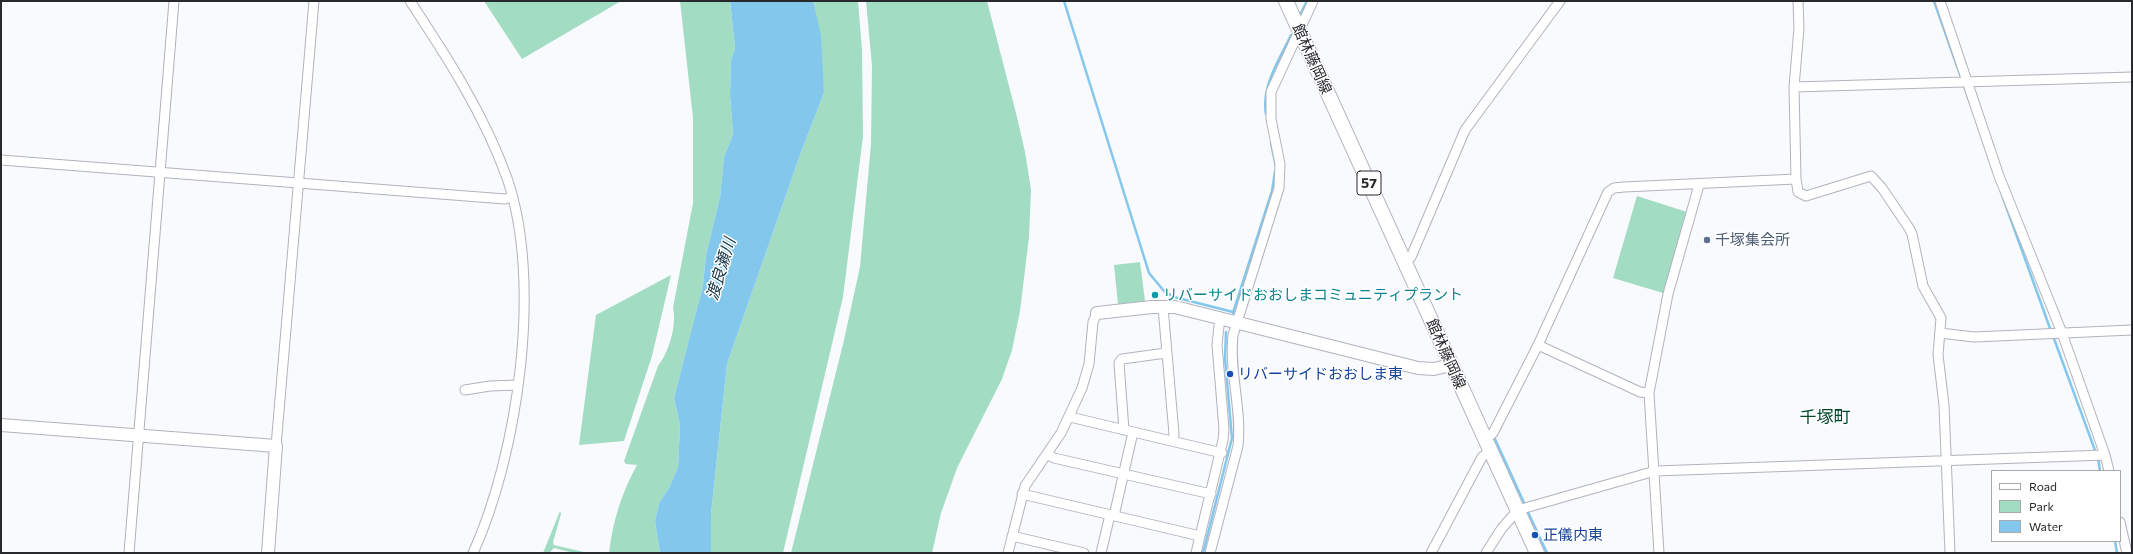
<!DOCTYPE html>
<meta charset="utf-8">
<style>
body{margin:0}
#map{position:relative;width:2133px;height:554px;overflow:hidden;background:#f9fafe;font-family:Commissioner,sans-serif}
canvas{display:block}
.frame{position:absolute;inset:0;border:2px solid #28292d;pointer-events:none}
.legend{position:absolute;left:1991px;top:470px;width:130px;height:72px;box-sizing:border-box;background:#fff;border:1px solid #a9a9ab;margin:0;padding:5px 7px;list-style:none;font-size:12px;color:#28292d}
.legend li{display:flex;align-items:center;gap:8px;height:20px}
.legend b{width:20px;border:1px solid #a9a9ab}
</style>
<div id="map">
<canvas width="2133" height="554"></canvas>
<div class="frame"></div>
<ul class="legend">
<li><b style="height:5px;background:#fff"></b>Road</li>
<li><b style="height:11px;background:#a2dcc2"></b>Park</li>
<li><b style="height:11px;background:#83c8ec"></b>Water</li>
</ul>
</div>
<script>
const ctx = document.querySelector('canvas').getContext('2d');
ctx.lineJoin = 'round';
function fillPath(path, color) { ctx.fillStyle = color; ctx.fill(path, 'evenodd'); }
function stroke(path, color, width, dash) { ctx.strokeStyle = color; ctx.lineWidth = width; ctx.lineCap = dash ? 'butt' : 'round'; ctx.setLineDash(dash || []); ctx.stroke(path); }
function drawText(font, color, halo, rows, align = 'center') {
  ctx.font = font + ' Commissioner,"Noto Sans JP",sans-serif'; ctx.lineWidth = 3; ctx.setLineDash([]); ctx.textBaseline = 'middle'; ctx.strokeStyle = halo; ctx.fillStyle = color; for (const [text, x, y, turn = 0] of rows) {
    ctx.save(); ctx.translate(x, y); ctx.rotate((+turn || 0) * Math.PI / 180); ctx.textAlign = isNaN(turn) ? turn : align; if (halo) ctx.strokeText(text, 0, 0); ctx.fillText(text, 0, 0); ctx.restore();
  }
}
fillPath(new Path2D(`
 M484 1H621L522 59Z
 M680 1H730L735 48 731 60 730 96 733 134 724 157 720 197 706 255 703 285 674 398 680 425 678 467 669 488 659 503 655 522 660 553H609C613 521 621 494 637 465L626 464 624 461 658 366C669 352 677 325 673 308L693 203V118Z
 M813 1H858L862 50 863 136 843 297 783 553H711V514L727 364 801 152 824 93Z
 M866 1H987L1017 117 1025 152 1031 190 1029 237 1020 311 1012 350 1002 379 957 468 941 513 932 553H791L844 340 860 267 871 144 872 66Z
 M1637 196 1687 212 1663 293 1613 278Z
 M1140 262 1145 301 1118 304 1114 265Z
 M671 275 652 356 624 441 579 445 596 315Z
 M560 511 561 514 553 542 554 545 588 553H574L554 548 549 553H543Z`), '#a2dcc2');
fillPath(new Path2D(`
 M730 1H813L821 35 824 93 801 152 727 364 711 514V553H660L655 522 659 503 669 488 678 467 680 425 674 398 703 285 706 255 720 197 724 157 733 134 730 96 731 60 735 48Z`), '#83c8ec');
stroke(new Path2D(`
 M1064 1 1149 273 1164 291 1174 297 1233 312
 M1934 1 1970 103
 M1299 17 1307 1
 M1266 114C1261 86 1280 59 1291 35
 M1271 143 1276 167
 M2002 195 2051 331
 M1233 313 1272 191 1275 172
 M2053 336 2096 453
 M1495 439 1525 505
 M2098 458 2100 471
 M1527 510 1547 553
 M2115 541 2117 553
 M1203 553 1232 438 1225 358 1226 332`), '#83c8ec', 2.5);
const street = new Path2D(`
 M410 1C447 57 484 114 507 178 543 282 518 454 473 553
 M1940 1 1999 176 2062 333 2105 455 2109 471
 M1794 87 2132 77
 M1 160 505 199 512 197
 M1796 179 1798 192 1806 196 1871 176 1882 188 1909 228 1912 234 1923 286 1941 318 1938 355 1944 405 1950 553
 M1405 262 1411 257 1465 130 1560 1
 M1163 307 1174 434 1173 441
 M1940 333 1974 337 2132 330
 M1538 345 1640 392 1649 393
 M465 390 490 386 518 385
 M1070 417 1222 453
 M1124 430 1119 363 1122 359 1166 353
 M1486 439 1493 433 1538 345 1608 192 1614 188 1624 187 1796 179 1794 87 1799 28 1798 1
 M276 446 314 1
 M1047 454 1054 458 1211 494
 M1022 494 1200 536
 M1114 516 1133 432
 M2120 522 2127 553
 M1012 536 1084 553
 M129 553 174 1
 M1008 553 1025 486 1061 433 1082 388 1089 364 1093 322 1097 313
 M1101 553 1110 515
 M1196 553 1223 440 1224 429 1217 345 1220 317
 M1210 553 1238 446C1242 409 1229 372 1233 335L1279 188 1280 164 1271 119V92L1313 1
 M1431 553 1482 457 1491 450
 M1486 553 1502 528 1518 510 1655 471 2105 455
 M1659 553 1649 393 1668 294 1699 185`);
const secondary = new Path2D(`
 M1097 313 1152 307H1175L1418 368 1434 369 1451 365
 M1 425 276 446 268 553`);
const primary = new Path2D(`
 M1286 1 1537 553`);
stroke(street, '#b1b3bd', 11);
stroke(secondary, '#b1b3bd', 14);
stroke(primary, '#b1b3bd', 16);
stroke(street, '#fff', 9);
stroke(secondary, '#fff', 12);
stroke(primary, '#fff', 14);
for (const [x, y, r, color] of [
 [1707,240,4,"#5c6f8a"],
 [1155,295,4,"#0f9aa8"],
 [1230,374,4,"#1a4fb4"],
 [1535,535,4,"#1a4fb4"]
]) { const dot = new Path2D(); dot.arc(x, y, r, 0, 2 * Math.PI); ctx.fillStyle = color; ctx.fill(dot); stroke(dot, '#fff', 1.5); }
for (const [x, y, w] of [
 [1369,183,24]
]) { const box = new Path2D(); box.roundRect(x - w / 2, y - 12, w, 24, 3); ctx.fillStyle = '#fff'; ctx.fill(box); stroke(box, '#28292d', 1); }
drawText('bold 14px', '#28292d', null, [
 ["57",1369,183]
]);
drawText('15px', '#28292d', '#fff', [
 ["館林藤岡線",1312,59,66],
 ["館林藤岡線",1446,354,66]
]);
drawText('15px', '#4e5e75', '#fff', [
 ["千塚集会所",1715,240]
], 'left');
drawText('15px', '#0d838f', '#fff', [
 ["リバーサイドおおしまコミュニティプラント",1163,295]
], 'left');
drawText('15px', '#164399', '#fff', [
 ["リバーサイドおおしま東",1238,374],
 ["正儀内東",1543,535]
], 'left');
drawText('italic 16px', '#143343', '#fff', [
 ["渡良瀬川",721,269,-73]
]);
drawText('17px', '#03482c', '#fff', [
 ["千塚町",1825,417]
]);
</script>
